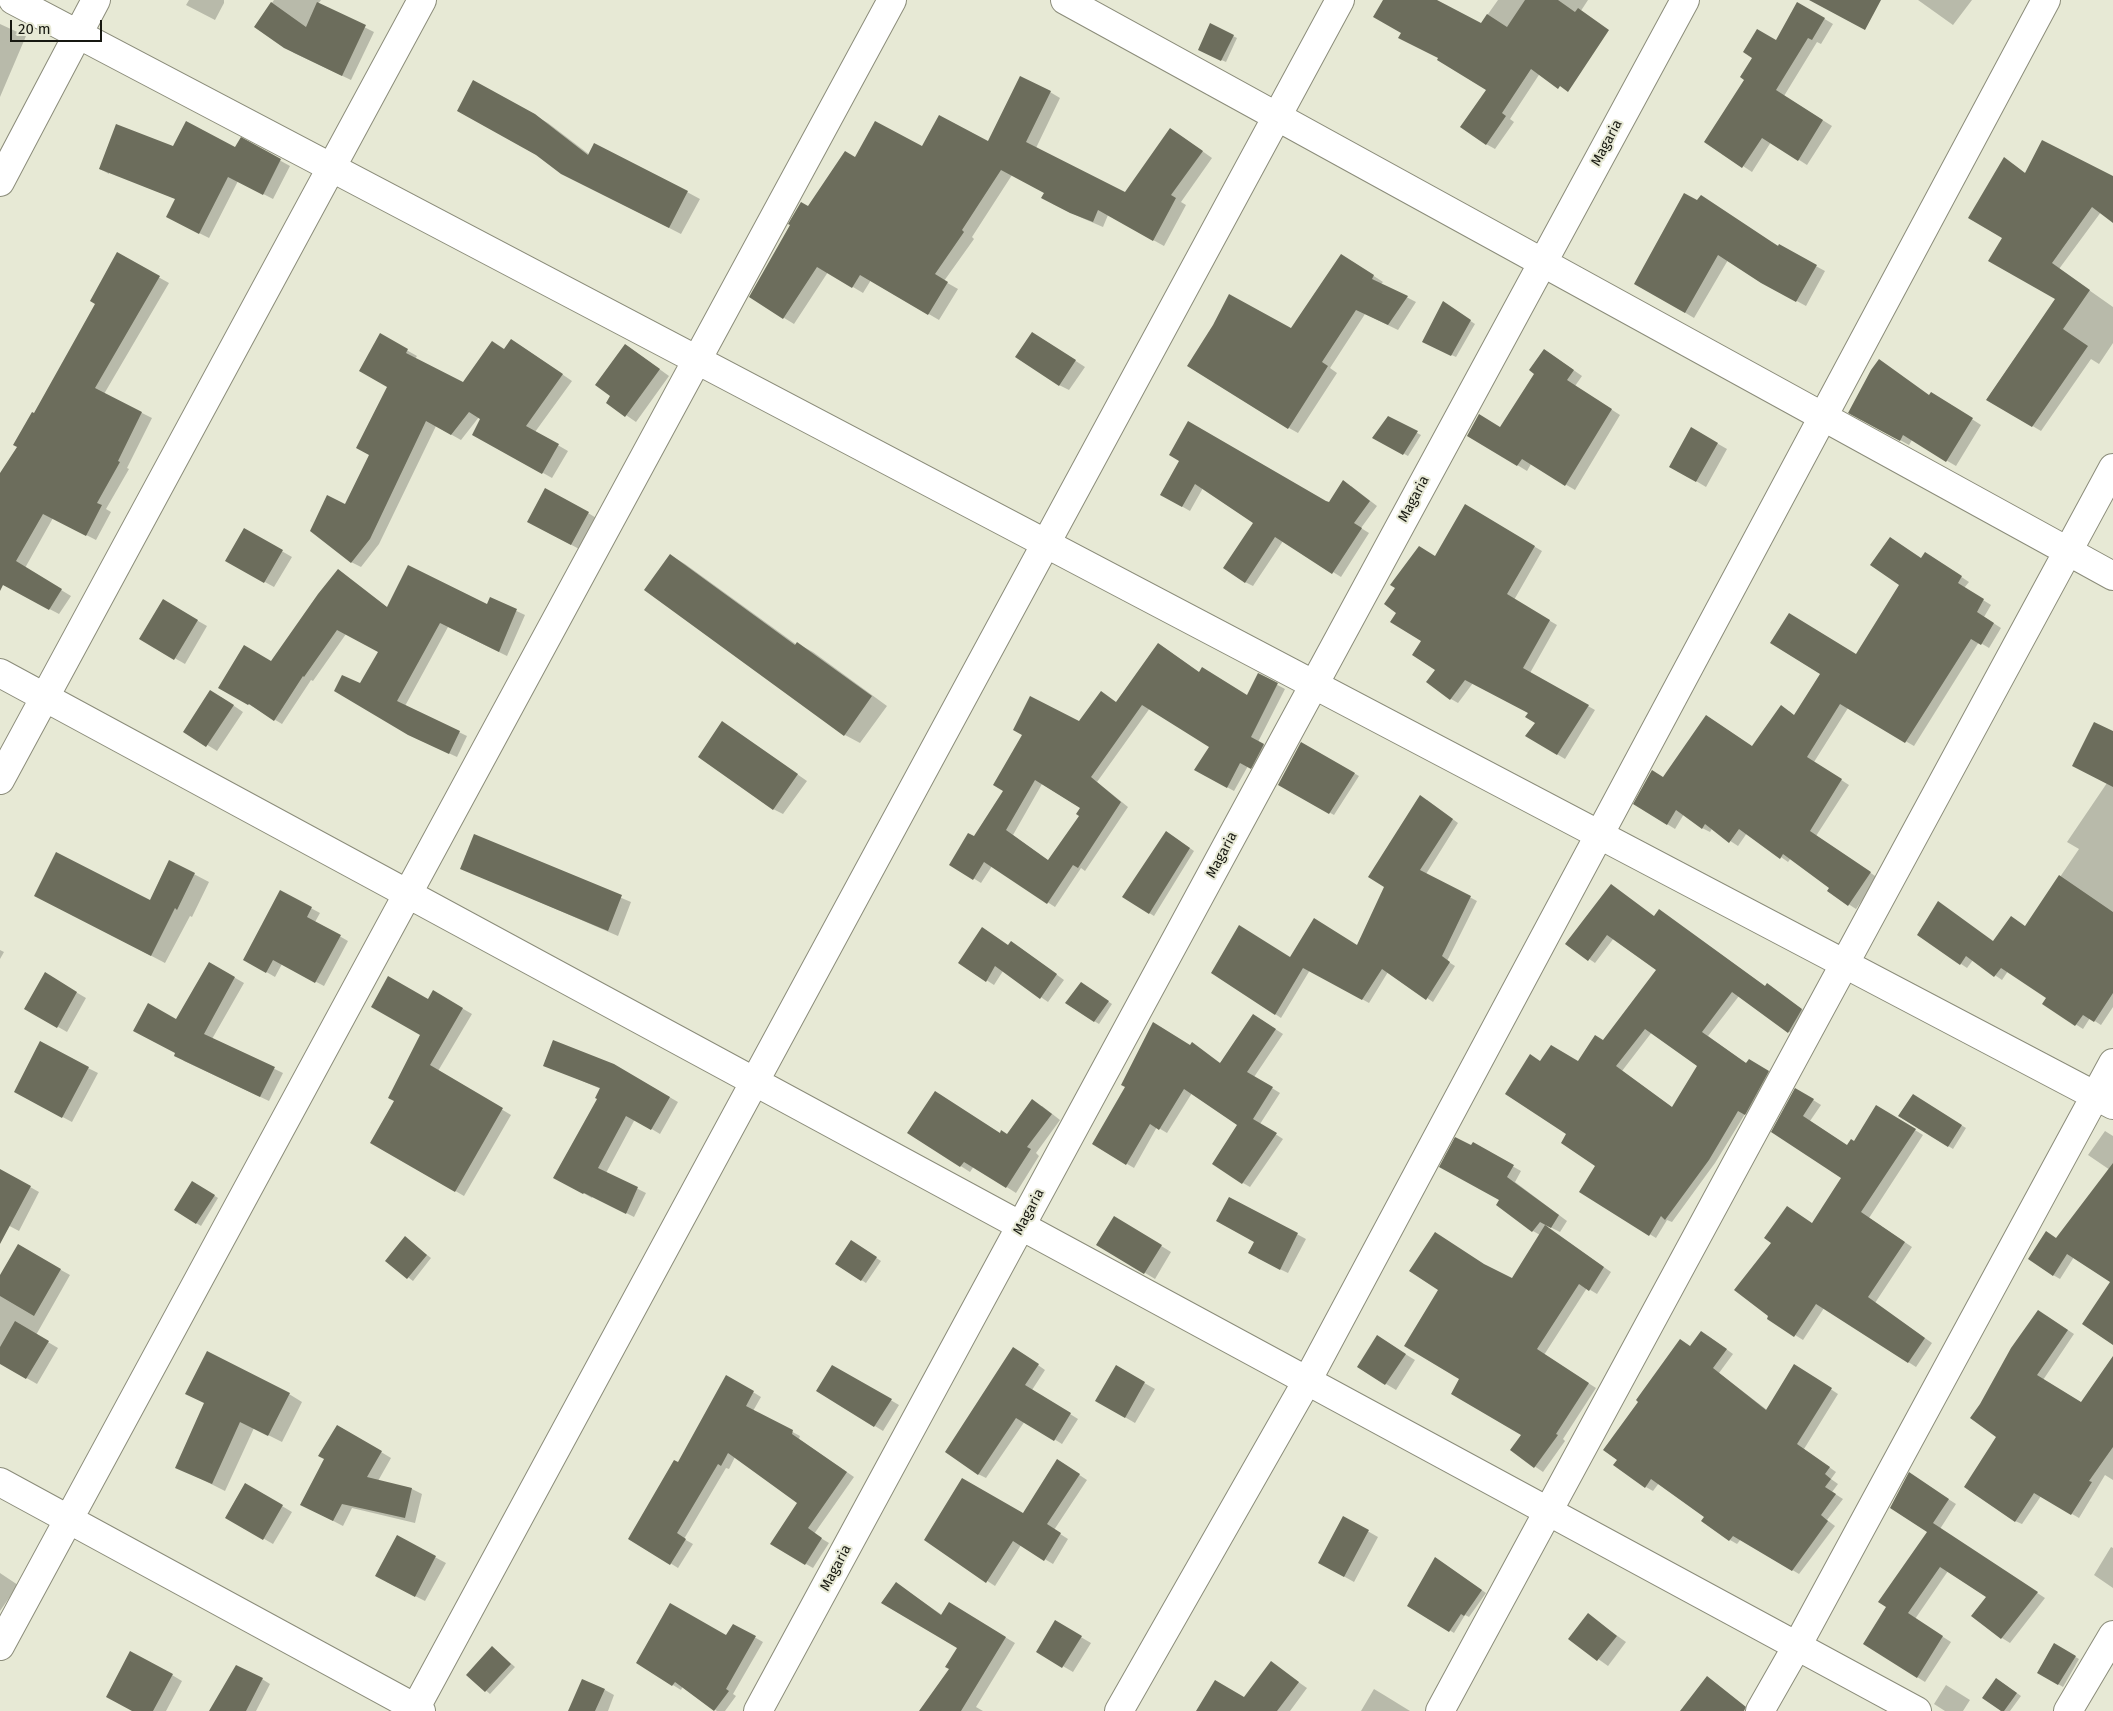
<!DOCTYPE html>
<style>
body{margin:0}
#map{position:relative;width:2113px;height:1711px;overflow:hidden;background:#e7e9d5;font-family:"Fira Sans",sans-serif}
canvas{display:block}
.scale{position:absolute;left:10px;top:20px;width:92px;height:22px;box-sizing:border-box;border:2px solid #171811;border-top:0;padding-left:6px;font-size:15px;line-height:18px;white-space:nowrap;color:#171811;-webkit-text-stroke:4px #e7e9d5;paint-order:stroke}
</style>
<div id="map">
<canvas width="2113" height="1711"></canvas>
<div class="scale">20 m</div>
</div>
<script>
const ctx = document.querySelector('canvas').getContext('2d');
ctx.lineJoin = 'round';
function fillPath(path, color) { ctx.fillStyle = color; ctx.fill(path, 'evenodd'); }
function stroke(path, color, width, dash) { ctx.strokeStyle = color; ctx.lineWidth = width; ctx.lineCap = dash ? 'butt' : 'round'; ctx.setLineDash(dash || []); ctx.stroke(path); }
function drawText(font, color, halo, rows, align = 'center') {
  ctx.font = font + ' "Fira Sans",sans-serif'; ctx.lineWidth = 4; ctx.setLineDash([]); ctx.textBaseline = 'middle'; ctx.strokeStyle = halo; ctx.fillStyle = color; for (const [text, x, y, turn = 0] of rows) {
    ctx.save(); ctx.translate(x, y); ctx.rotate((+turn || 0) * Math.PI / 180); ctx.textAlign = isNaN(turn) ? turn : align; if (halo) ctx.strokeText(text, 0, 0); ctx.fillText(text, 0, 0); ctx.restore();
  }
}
fillPath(new Path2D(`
 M189 0H224V3L215 20 186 5Z
 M274 0H321L318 4 374 32 351 80 294 53 255 26Z
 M1385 0H1435L1481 24 1498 0H1588L1510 119 1514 122 1495 149 1486 144 1488 90 1403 32Z
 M1918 0H1972L1953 25Z
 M1798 3 1833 24 1821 44 1817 42 1784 96 1832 126 1807 165 1771 142 1752 172 1743 166 1776 42Z
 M0 24 26 36 0 97Z
 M1233 36 1237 38 1226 62 1204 52Z
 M474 82 548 123 590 155 687 192 700 199 681 234 575 180Z
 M1050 92 1060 98 1036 148 1126 194 1181 136 1212 158 1181 202 1186 205 1164 246 1108 215 1103 227 1082 218 1053 204 1045 193 1012 175 972 237 974 239 944 281 958 289 939 320 871 280 863 293 828 272 794 324 750 297 808 207 856 158 923 148 988 142Z
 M241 139 290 166 273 199 238 181 209 238 177 222 181 201 109 172V174L100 169 174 147 236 149Z
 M2013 164 2026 174 2113 177V222L2101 212 2059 269 2113 307V343L2099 364 2091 359 2041 431 1987 399 2056 299 2003 238Z
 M1684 195 1825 271 1806 306 1762 282 1728 260 1694 318 1636 283Z
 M117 254 169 283 104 394 152 418 127 468 129 469 106 509 111 512 96 540 53 518 25 568 71 596 59 614 0 583V475L19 447 96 303Z
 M1351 261 1383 282 1381 284 1416 302 1398 330 1365 314 1330 368 1337 373 1298 433 1289 428 1292 330Z
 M1448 306 1475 324 1456 357 1428 344Z
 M380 335 417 356 415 359 464 384 505 350 512 340 521 346 572 381 535 432 568 451 552 478 474 434 481 419 479 417 461 440 436 426 379 544 361 567 351 562 345 506 370 454 389 386Z
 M1042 339 1085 367 1069 390 1059 385Z
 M626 345 669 376 636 422 607 402 612 396Z
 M1545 350 1582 376 1575 386 1620 415 1575 490 1531 464 1527 471 1468 435 1501 428 1536 374Z
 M1930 396 1941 399 1981 425 1956 466 1912 440 1909 445 1850 412Z
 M1388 418 1421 435 1408 456 1374 437Z
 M1692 429 1727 449 1706 487 1671 466Z
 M1181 461 1330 504 1351 486 1377 506 1361 528 1369 533 1341 577 1283 541 1253 586 1245 582 1255 523 1203 488 1190 511 1162 495Z
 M1466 506 1542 551 1514 600 1557 625 1530 673 1595 710 1565 759 1527 736 1537 722 1529 713 1473 683 1458 703 1451 699 1423 641 1436 558Z
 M588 513 598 519 581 550 538 527Z
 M245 530 292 557 274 587 227 561Z
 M670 555 685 564 797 645 798 644 813 652 887 706 860 743 845 735Z
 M1933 558 1969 582 1964 588 1991 605 1984 617 2001 628 1989 648 1979 642 1914 746 1848 708 1814 762 1849 785 1816 836 1878 878 1856 909 1828 891 1831 887 1791 858 1788 862 1747 833 1738 846 1712 829 1710 832 1702 828 1684 814 1675 829 1635 804 1664 779 1753 748 1789 711 1795 716 1856 656 1922 559Z
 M338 571 388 608 488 605 491 599 525 615 507 656 448 627 405 706 467 736 457 757 418 739 360 685 379 652 346 634 313 681 311 680 282 724 220 687 272 663Z
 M163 601 207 626 185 664 141 639Z
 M1159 644 1200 673 1247 696 1259 675 1285 689 1258 742 1271 749 1258 772 1248 766 1234 791 1196 770 1211 746 1150 708 1097 782 1128 807 1085 871 1081 868 1055 907 992 866 981 883 951 864 1079 723 1116 703ZM1042 784 1081 808V816L1048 861 1013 835Z
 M221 697 243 712 217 751 185 731Z
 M732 729 807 781 783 814 773 809Z
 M2113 733V1007L2101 1025 2090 1018 2083 1029 2044 1004 2048 998 2008 971 2002 980 1973 960 1967 968 1919 935 1994 942 2026 927 2079 849 2067 842 2107 783Z
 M1302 744 1359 776 1334 815 1279 784Z
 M1427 800 1458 823 1426 874 1477 901 1447 961 1455 966 1433 1002 1388 972 1369 1003 1310 970 1281 1018 1275 1014 1290 958 1357 946Z
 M1171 835 1194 851 1154 916 1124 897Z
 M475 836 631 902 618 936 461 868Z
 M169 861 209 882 192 917 190 916 165 963 50 903 150 901Z
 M281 892 320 913 315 922 348 941 324 986 282 964 275 977 244 959Z
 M1659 910 1766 987 1774 989 1808 1014 1795 1036 1739 996 1708 1036 1747 1064 1749 1060 1775 1076 1752 1118 1745 1114 1715 1163 1672 1222 1667 1220 1656 1238 1581 1192 1597 1166 1568 1134 1541 1062 1579 1063 1604 1041 1657 970 1614 938 1595 963 1567 944 1654 917ZM1652 1032 1699 1066 1673 1108 1622 1071Z
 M1009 946 1019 947 1064 980 1048 1002 1003 971 994 985 960 963Z
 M0 950 4 952 0 959Z
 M209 963 244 983 212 1039 283 1073 269 1101 184 1061 177 1053V1020Z
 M45 974 86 998 67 1032 25 1008Z
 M1085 986 1112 1004 1099 1024 1094 1021Z
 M434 992 472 1014 438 1071 511 1115 464 1196 371 1142 395 1101 422 1034 428 1001Z
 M1261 1020 1283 1034 1254 1077 1280 1093 1260 1124 1283 1139 1250 1187 1243 1183 1239 1125 1192 1093 1167 1133 1157 1127 1134 1168 1093 1144 1220 1063Z
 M545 1065H614L678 1102 660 1134 635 1119 606 1173 646 1193 634 1217 593 1196 592 1198 555 1177 599 1099 601 1089Z
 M88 1068 98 1073 72 1122 25 1097Z
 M1796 1089 1821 1105 1810 1121 1848 1146 1854 1143 1876 1106 1923 1135 1869 1218 1912 1247 1875 1303 1932 1343 1916 1367 1824 1308 1803 1340 1768 1318 1813 1224 1842 1178 1773 1132Z
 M1913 1096 1966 1128 1953 1149 1900 1115Z
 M1042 1106 1060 1120 1036 1153 1039 1156 1016 1193 974 1166 970 1172 909 1133 1007 1135Z
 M2105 1131 2113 1136V1343L2111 1282 2074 1257 2060 1279 2053 1275 2057 1239 2110 1170 2088 1155Z
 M1473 1144 1521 1171 1515 1182 1567 1221 1560 1232 1548 1226 1547 1228 1611 1272 1597 1294 1587 1288 1544 1355 1596 1388 1563 1439 1565 1441 1543 1472 1511 1450 1523 1434 1461 1379 1490 1268 1512 1280 1540 1235 1533 1231 1501 1200 1472 1147Z
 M0 1170 39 1192 19 1231 0 1221Z
 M193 1182 218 1198 201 1226 175 1210Z
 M1230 1198 1306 1239 1288 1273 1257 1258 1255 1242Z
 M1124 1223 1171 1252 1155 1279 1098 1244Z
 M409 1241 431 1258 413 1281 387 1261Z
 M851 1241 881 1261 866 1283 837 1264Z
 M18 1246 70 1275 36 1335 58 1348 37 1384 0 1363V1277Z
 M2045 1315 2074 1334 2043 1380 2082 1403 2113 1358V1480L2105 1475 2079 1518 2041 1496 2022 1524 2015 1521 1998 1437Z
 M1708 1336 1733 1354 1719 1373 1767 1410 1802 1370 1838 1394 1804 1449 1836 1472 1831 1479 1838 1484 1832 1492 1843 1499 1827 1520 1835 1526 1799 1574 1741 1539 1737 1544 1730 1540 1703 1521 1706 1517 1659 1483 1653 1491 1646 1487 1691 1346Z
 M1387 1343 1415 1360 1396 1390 1358 1367Z
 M1021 1353 1045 1370 1032 1390 1078 1419 1062 1444 1025 1421 986 1478 978 1474Z
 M833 1366 899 1405 883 1431 818 1391Z
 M1116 1367 1155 1389 1135 1423 1097 1401Z
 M727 1376 761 1397 753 1411 800 1436 799 1439 854 1477 814 1534 829 1543 813 1568 806 1564 798 1503 735 1457 729 1469 726 1468 684 1539 693 1544 678 1568 630 1538 679 1464Z
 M289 1394 302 1402 282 1442 254 1428 225 1491 177 1467 206 1404Z
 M338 1426 391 1458 378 1481 412 1489 422 1494 415 1523 352 1508 343 1526 312 1510 325 1458Z
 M1066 1466 1087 1480 1054 1530 1068 1539 1053 1564 1021 1545 995 1586 925 1540 1023 1515Z
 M1917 1479 1956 1504 1940 1529 2045 1598 2010 1643 2002 1638 1988 1597 1948 1571 1915 1619 1951 1642 1925 1682 1865 1644 1888 1607 1928 1531Z
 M245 1484 292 1512 273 1544 226 1517Z
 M1343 1517 1378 1537 1354 1582 1329 1568Z
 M397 1537 446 1563 425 1601 387 1582Z
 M2111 1547 2113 1548V1588L2094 1575Z
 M1440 1561 1486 1593 1469 1617 1465 1615 1454 1633 1409 1605Z
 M0 1573 18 1585 0 1611Z
 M897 1584 942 1615 949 1604 1015 1643 976 1707 983 1711H921L951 1669 958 1648Z
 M1588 1615 1626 1642 1608 1666 1570 1639Z
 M1055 1622 1091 1643 1073 1672 1037 1651Z
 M733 1625 763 1642 733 1694 736 1696 725 1711H717L683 1686 681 1690 637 1663 727 1637Z
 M2054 1645 2079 1659 2063 1687 2038 1672Z
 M496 1650 515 1667 490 1694 468 1675Z
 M1271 1663 1307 1688 1290 1711H1198L1244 1699Z
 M172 1675 182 1681 166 1711H134Z
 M262 1679 270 1684 256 1711H211Z
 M2001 1682 2021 1696 2010 1711H2003Z
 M1946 1685 1970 1700 1963 1711H1945L1934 1704Z
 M1374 1689 1384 1695 1410 1711H1361Z
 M605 1690 614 1695 608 1711H570Z`), '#0003');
fillPath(new Path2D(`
 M1383 0H1437L1481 23 1487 14 1507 27 1525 0H1558L1575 12 1578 8 1609 30 1568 92 1560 86 1558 89 1531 69 1502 113 1506 116 1486 145 1460 127 1486 90 1437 60 1438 58 1398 38 1401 33 1373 17Z
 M1809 0H1881L1865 30Z
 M271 2 306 27 317 2 366 25 342 76 284 48 254 27Z
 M1797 2 1825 18 1812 40 1808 38 1776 90 1823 120 1798 161 1762 138 1742 168 1704 142 1744 80 1740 77 1752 58 1743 52 1757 29 1776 40Z
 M1210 23 1234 35 1221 61 1198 50Z
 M1020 76 1051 91 1026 142 1125 192 1170 128 1203 151 1171 195 1176 198 1153 241 1098 210 1093 222 1070 213 1041 198 1044 193 1001 170 962 230 964 232 935 274 948 282 928 315 860 275 852 288 817 267 783 319 749 297 790 225 788 224 801 202 808 206 845 151 855 157 875 121 922 146 939 115 988 141Z
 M473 80 535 114 588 155 594 143 688 191 669 228 561 174 536 155 457 111Z
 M186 121 235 147 241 137 281 159 263 195 228 177 199 234 166 217 175 199 99 169 116 124 173 146Z
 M2042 140 2113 176V223L2092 207 2052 263 2090 290 2063 329 2088 346 2032 427 1986 400 2055 299 1988 261 2002 238 1968 218 2004 157 2025 173Z
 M1684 193 1697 200 1701 195 1778 246 1779 244 1817 265 1796 302 1761 283 1718 255 1685 313 1634 284Z
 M117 252 160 276 95 388 142 412 118 461 120 462 97 503 102 505 86 536 43 514 16 561 62 589 49 610 3 585 0 591V473L17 447 13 445 32 412 34 413 95 304 90 301Z
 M1341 254 1374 275 1372 279 1408 296 1388 325 1356 310 1322 362 1328 366 1288 429 1187 366 1213 325 1229 294 1291 328Z
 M1443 301 1471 320 1451 356 1422 342Z
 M1032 332 1076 360 1059 386 1015 357Z
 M380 333 408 349 406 353 463 382 492 341 504 349 511 339 563 374 526 426 559 444 542 474 472 435 480 419 469 412 451 435 426 421 370 539 351 563 310 531 327 495 345 504 369 455 356 448 387 387 359 371Z
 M625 344 660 369 625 417 606 403 610 396 595 385Z
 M1544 349 1574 370 1567 380 1612 409 1565 486 1522 459 1517 466 1467 436 1479 414 1500 427 1534 374 1529 370Z
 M1879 359 1929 395 1931 392 1973 418 1946 462 1903 435 1900 441 1848 413 1871 370Z
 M1388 416 1418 431 1403 455 1372 438Z
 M1188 421 1326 501 1329 502 1343 480 1370 501 1354 523 1362 528 1332 574 1275 537 1245 583 1223 568 1253 523 1195 484 1182 507 1160 495 1179 461 1169 455Z
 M1691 427 1718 443 1696 482 1669 467Z
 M545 488 589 512 571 545 527 522Z
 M1465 504 1535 546 1507 594 1550 620 1523 668 1589 705 1557 755 1525 736 1535 723 1525 717 1528 713 1465 680 1450 700 1426 682 1435 670 1412 655 1421 641 1390 622 1396 613 1384 604 1395 588 1390 585 1419 546 1435 556Z
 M244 528 283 550 264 583 225 561Z
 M1890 537 1921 558 1925 552 1962 576 1958 583 1984 599 1977 612 1994 623 1981 645 1971 639 1905 743 1840 704 1807 757 1842 779 1810 831 1871 872 1848 906 1827 891 1829 888 1783 854 1780 859 1739 829 1729 843 1705 824 1702 829 1676 810 1667 825 1633 804 1652 770 1663 777 1706 715 1752 746 1781 705 1794 715 1820 674 1770 643 1789 613 1856 654 1899 585 1870 565Z
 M670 554 795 645 797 642 872 696 844 736 644 590Z
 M408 565 487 604 490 597 517 609 499 652 440 623 397 701 460 731 449 754 408 735 334 691 342 675 360 683 378 652 337 630 304 677 303 676 274 721 249 704 248 705 218 688 244 645 271 661 318 594 338 569 387 607Z
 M163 599 198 620 174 660 139 639Z
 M1158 643 1199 672 1202 667 1247 695 1258 673 1278 683 1251 737 1264 744 1251 769 1240 763 1227 788 1194 770 1209 747 1142 705 1091 777 1121 802 1078 868 1073 865 1047 904 984 862 973 880 949 865 968 833 974 836 1003 791 993 785 1022 735 1013 730 1030 696 1079 721 1101 691 1116 702ZM1035 780 1080 808 1076 814 1079 816 1048 860 1006 830Z
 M210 690 234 705 206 747 183 732Z
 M722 721 798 774 773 810 698 757Z
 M2094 722 2113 731V787L2072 766Z
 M1301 742 1355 773 1329 814 1278 785Z
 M1420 795 1453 819 1420 870 1471 896 1442 956 1450 962 1426 1000 1382 969 1362 1000 1303 968 1275 1015 1211 973 1239 925 1290 957 1314 918 1357 945 1384 887 1368 877Z
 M1166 831 1190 848 1149 914 1122 897Z
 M474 834 622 895 608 931 460 869Z
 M56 852 150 900 169 860 195 873 177 910 175 908 151 956 34 896Z
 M2059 875 2113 912V993L2094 1022 2083 1015 2075 1026 2042 1004 2046 998 2001 968 1994 977 1966 956 1960 965 1917 935 1938 901 1993 941 2011 916 2025 926Z
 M1611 884 1654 916 1659 909 1765 986 1767 983 1802 1009 1788 1033 1732 992 1702 1032 1746 1063 1749 1059 1769 1071 1745 1115 1738 1111 1709 1160 1665 1220 1661 1216 1649 1236 1579 1192 1595 1166 1561 1143 1566 1134 1505 1094 1530 1054 1540 1061 1551 1045 1578 1061 1595 1035 1603 1040 1656 970 1607 935 1588 961 1565 944ZM1645 1029 1697 1066 1672 1107 1616 1066Z
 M280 890 312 907 307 917 341 935 315 983 273 960 266 973 243 960Z
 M982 927 1008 945 1011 941 1057 974 1040 999 995 966 986 982 958 963Z
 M209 962 235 977 204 1034 275 1067 260 1097 174 1056 175 1053 133 1031 148 1003 176 1019Z
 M45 972 77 992 57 1028 24 1009Z
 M388 976 428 999 433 990 463 1008 430 1065 503 1108 455 1192 370 1143 394 1101 388 1098 420 1035 371 1007Z
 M1081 982 1109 1001 1094 1022 1065 1003Z
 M1253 1014 1276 1029 1247 1072 1273 1087 1253 1119 1277 1133 1242 1184 1212 1164 1237 1125 1184 1089 1159 1130 1150 1124 1126 1165 1092 1144 1125 1087 1121 1085 1153 1022 1190 1045 1192 1042 1220 1063Z
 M553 1040 614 1064 670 1097 651 1130 626 1116 598 1168 638 1187 626 1214 584 1193 583 1194 553 1178 597 1099 595 1098 600 1088 543 1066Z
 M40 1041 89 1067 62 1118 14 1092Z
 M1795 1088 1814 1099 1803 1116 1847 1145 1851 1139 1854 1141 1876 1105 1916 1129 1861 1212 1905 1242 1868 1297 1925 1338 1908 1363 1816 1304 1794 1337 1767 1319 1768 1316 1734 1290 1771 1243 1764 1238 1787 1206 1812 1223 1841 1178 1771 1132Z
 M935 1091 1000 1133 1001 1130 1007 1134 1032 1099 1052 1114 1027 1147 1031 1149 1006 1188 964 1162 960 1167 907 1133Z
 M1913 1094 1962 1125 1948 1147 1898 1116Z
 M1455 1137 1471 1145 1473 1142 1514 1165 1507 1177 1559 1215 1551 1228 1540 1222 1532 1232 1496 1205 1499 1200 1439 1167Z
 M2113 1163V1345L2082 1324 2110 1282 2067 1254 2053 1276 2028 1259 2046 1231 2056 1238Z
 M0 1169 31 1186 0 1244Z
 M192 1181 215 1195 196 1224 174 1210Z
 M1229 1197 1298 1233 1280 1270 1248 1253 1254 1242 1216 1221Z
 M1114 1216 1162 1245 1144 1274 1096 1245Z
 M1545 1225 1604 1267 1589 1291 1579 1284 1537 1349 1589 1383 1556 1434 1558 1435 1534 1468 1510 1450 1521 1435 1451 1394 1459 1379 1404 1346 1438 1290 1409 1271 1435 1232 1484 1264 1512 1278Z
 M405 1236 427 1255 407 1279 385 1261Z
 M851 1240 877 1257 861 1281 835 1264Z
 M18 1244 61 1269 34 1316 0 1296V1275Z
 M2038 1310 2068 1330 2037 1375 2081 1402 2113 1356V1447L2089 1481 2092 1482 2071 1515 2034 1493 2015 1522 1964 1487 1996 1437 1970 1418 1980 1404 2011 1348Z
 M15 1321 49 1341 26 1379 0 1364V1347Z
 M1701 1331 1727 1349 1713 1368 1766 1410 1794 1364 1832 1388 1797 1444 1830 1467 1825 1474 1831 1479 1825 1487 1836 1494 1821 1515 1828 1521 1792 1571 1733 1536 1729 1541 1701 1521 1704 1517 1651 1479 1645 1488 1613 1465 1617 1460 1603 1450 1638 1402 1636 1400 1680 1339 1690 1346Z
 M1377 1335 1406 1354 1385 1385 1357 1367Z
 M1013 1347 1039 1364 1025 1385 1071 1413 1054 1441 1016 1418 978 1475 945 1452Z
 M207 1351 290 1393 268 1436 240 1422 212 1484 175 1468 204 1403 185 1394Z
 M832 1365 892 1399 874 1427 816 1391Z
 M1116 1365 1145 1382 1125 1418 1095 1401Z
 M726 1375 754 1391 746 1406 793 1430 792 1434 847 1472 808 1528 822 1538 805 1565 770 1544 797 1503 728 1453 721 1466 718 1464 677 1533 686 1539 670 1565 628 1539 674 1460 678 1462Z
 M337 1425 382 1451 367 1477 412 1488 405 1518 342 1504 333 1521 300 1505 324 1459 318 1456Z
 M1057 1459 1080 1474 1047 1524 1061 1533 1044 1561 1013 1541 986 1583 924 1540 962 1478 1023 1513Z
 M1909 1472 1949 1499 1933 1523 2038 1592 2001 1639 1971 1616 1986 1597 1940 1567 1908 1613 1943 1636 1917 1678 1863 1644 1886 1607 1878 1602 1927 1532 1890 1508Z
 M245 1483 283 1505 263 1540 225 1518Z
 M1343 1516 1369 1530 1344 1577 1318 1563Z
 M397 1535 436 1556 415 1597 375 1576Z
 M1435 1557 1482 1590 1464 1616 1461 1614 1449 1632 1407 1606Z
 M896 1582 941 1615 949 1602 1006 1637 961 1711H919L949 1669 945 1667 957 1648 881 1603Z
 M670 1603 726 1635 733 1624 756 1636 726 1689 729 1691 714 1711 675 1682 672 1686 636 1663Z
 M1588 1613 1617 1636 1597 1661 1568 1639Z
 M1055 1620 1082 1636 1062 1668 1036 1652Z
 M2054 1643 2076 1656 2058 1685 2037 1673Z
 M492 1646 511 1664 485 1692 466 1675Z
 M130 1651 173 1674 153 1711H132L106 1697Z
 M1271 1661 1299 1682 1277 1711H1196L1215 1680 1244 1697Z
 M236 1665 263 1678 246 1711H209Z
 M1707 1676 1746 1707 1744 1711H1680Z
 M1996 1678 2017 1693 2004 1711H2001L1982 1698Z
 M582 1679 605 1689 595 1711H568Z`), '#6c6d5c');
const minor = new Path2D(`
 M13 0 2113 1105
 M1065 0 2113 576
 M0 182 96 0
 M0 673 1917 1711
 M0 780 422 0
 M0 1482 421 1711
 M0 1646 892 0
 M414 1711 1340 0
 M758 1711 1685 0
 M1119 1711 1307 1381 2046 0
 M1440 1711 2113 468
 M1760 1711 1797 1646 2113 1063
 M2068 1711 2113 1635`);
stroke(minor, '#8b8c7a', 30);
stroke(minor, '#fff', 28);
drawText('14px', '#171811', '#e7e9d5', [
 ["Magaria",1607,143,-62],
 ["Magaria",1414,499,-62],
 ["Magaria",1222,855,-62],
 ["Magaria",1029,1212,-62],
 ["Magaria",836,1568,-62]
]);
</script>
